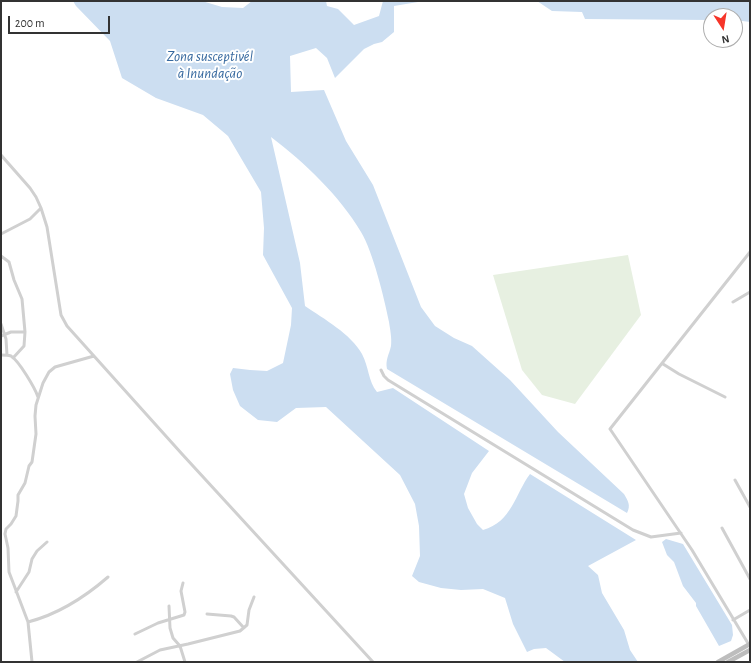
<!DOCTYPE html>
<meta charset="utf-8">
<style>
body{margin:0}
#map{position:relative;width:751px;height:663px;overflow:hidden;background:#fff;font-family:"Alegreya Sans",sans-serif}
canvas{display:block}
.frame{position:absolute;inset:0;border:2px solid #333;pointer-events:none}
.north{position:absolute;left:703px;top:8px;width:40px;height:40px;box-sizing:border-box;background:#fff;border:1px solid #adadad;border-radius:50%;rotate:168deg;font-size:11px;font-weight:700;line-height:16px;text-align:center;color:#333}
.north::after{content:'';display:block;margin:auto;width:14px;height:18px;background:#f63529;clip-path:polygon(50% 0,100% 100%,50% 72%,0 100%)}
.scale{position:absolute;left:8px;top:16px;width:102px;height:18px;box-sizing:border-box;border:2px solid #333;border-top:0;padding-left:5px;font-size:12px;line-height:14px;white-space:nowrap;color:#333;-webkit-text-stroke:3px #fff;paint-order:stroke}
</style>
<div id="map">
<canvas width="751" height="663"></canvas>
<div class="frame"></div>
<div class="north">N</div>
<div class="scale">200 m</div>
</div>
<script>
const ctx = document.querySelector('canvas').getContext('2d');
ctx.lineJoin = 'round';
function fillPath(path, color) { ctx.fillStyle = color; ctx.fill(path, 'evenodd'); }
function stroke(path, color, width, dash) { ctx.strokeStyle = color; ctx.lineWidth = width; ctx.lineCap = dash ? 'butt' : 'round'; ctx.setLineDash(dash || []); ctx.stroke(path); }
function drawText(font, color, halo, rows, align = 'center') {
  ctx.font = font + ' "Alegreya Sans",sans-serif'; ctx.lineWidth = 4; ctx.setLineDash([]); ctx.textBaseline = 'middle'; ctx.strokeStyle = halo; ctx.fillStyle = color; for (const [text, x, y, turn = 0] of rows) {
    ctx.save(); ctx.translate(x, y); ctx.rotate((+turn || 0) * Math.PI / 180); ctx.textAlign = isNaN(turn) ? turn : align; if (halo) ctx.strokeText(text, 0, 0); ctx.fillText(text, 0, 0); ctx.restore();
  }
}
fillPath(new Path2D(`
 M628 255 641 315 575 404 542 395 522 370 493 275Z`), '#e7f0e1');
fillPath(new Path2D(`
 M73 1H202L222 7 243 8 252 1H326L327 6 338 9 354 25 379 16 383 1H424L394 6V32L382 42 374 44 364 49 335 78 327 58 316 48 290 56 291 92 324 90 346 141 373 185 421 307 435 326 454 338 472 346 510 380 558 432 624 494C628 501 631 505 627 513L387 369C385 360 389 355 391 346 392 338 390 329 389 322 384 297 373 252 361 232 339 195 305 163 271 137L300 263 305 306C324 319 351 334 362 354 369 367 368 381 377 392L393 388 489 451 472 473 464 494 468 508 477 524 483 530C512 522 515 494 530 474L636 540 588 566 598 575 602 593 624 630 630 650 638 662H565L546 648 534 649 527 652 513 624 505 598 483 589 461 590 441 588 419 582 412 576 420 556 419 526 415 504 400 475 326 407 296 408 277 422 258 420 240 406 233 390 230 374 233 368 250 370 267 371 283 363 291 325 292 308 263 255 264 228 261 192 228 136 203 115 156 98 122 78 110 41 76 6Z
 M537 1H750V22L735 20V16H711V20L585 19 582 12 552 11Z
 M666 539 683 544 732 625 733 635 731 641 719 646 696 606V603L683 586 674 562 667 555 662 542Z`), '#ccdef1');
stroke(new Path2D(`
 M1 155 30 188 36 197 41 208 47 227 61 315 67 326 182 454 373 662
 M1 234 30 219 41 208
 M1 256 9 262 14 280 22 299 25 332 24 346 13 358
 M733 302 750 292
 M1 324 6 339 7 355
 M1 336 11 332H25
 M1 355C4 355 8 355 11 356 19 361 35 388 38 397
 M663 364 679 374 725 397
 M381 370 384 376 388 380 633 530 651 537 681 533
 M735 480 750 507
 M722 528 750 579
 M16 592 29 572 32 559 37 551 47 542
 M169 606 170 628 173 638 180 646 185 662
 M207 614 231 616 234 617 244 628
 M733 620 750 610
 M28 622C59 614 85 597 108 577
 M135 634 158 623 184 615 185 612 181 591 183 583
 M749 645 692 550 610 429 750 252
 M32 662 28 622 9 572 8 548 5 534 6 529 11 524 16 516 18 501V495L25 483 29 466 32 462 36 434 35 416 36 405 43 383 49 372 55 367 94 356
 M137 662 160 650 188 644 240 631 247 625 249 610 254 597`), '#d0d0d0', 3);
stroke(new Path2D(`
 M718 662 750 644
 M728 662 750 650`), '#bdbdbd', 4.5);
drawText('italic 15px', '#37699f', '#fff', [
 ["Zona susceptivél",210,56],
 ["à Inundação",210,73]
]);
</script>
